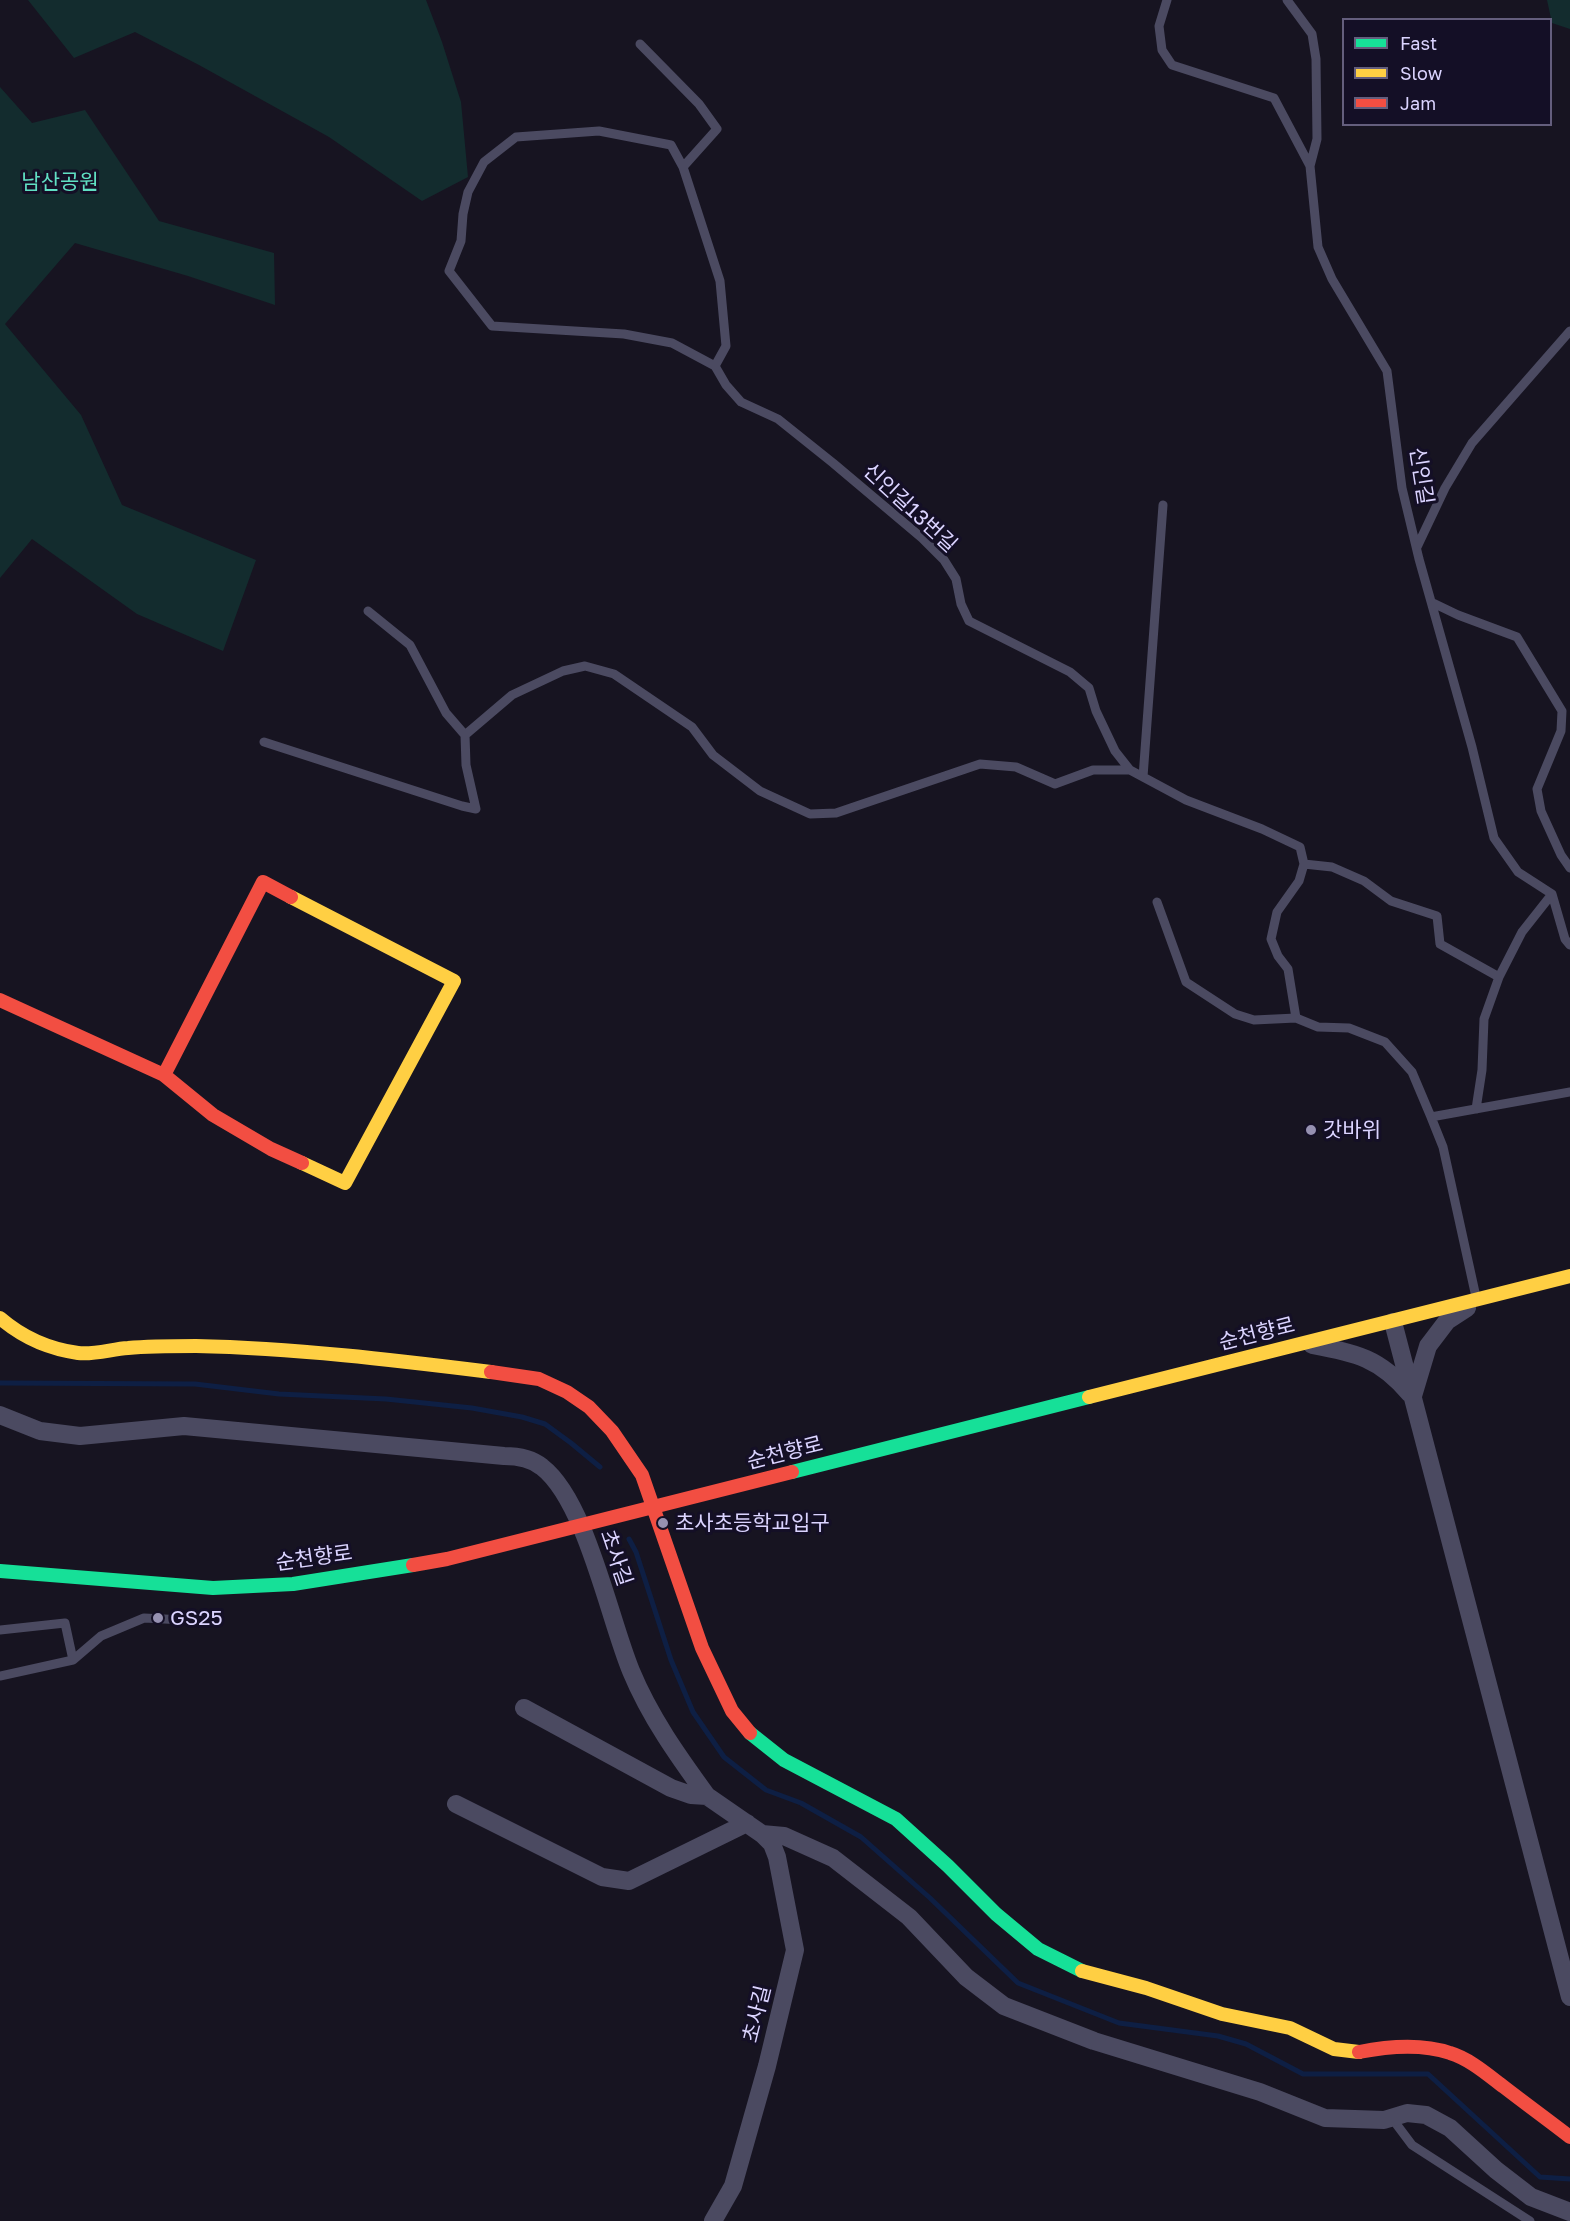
<!DOCTYPE html>
<meta charset="utf-8">
<style>
body{margin:0}
#map{position:relative;width:1570px;height:2221px;overflow:hidden;background:#171421;font-family:"Golos Text",sans-serif}
canvas{display:block}
.legend{position:absolute;left:1342px;top:18px;width:210px;height:108px;box-sizing:border-box;background:#140f26;border:2px solid #645e7d;margin:0;padding:8px 10px;list-style:none;font-size:18px;color:#dbd4ff}
.legend li{display:flex;align-items:center;gap:12px;height:30px}
.legend b{width:30px;border:2px solid #645e7d}
</style>
<div id="map">
<canvas width="1570" height="2221"></canvas>
<ul class="legend">
<li><b style="height:8px;background:#16e098"></b>Fast</li>
<li><b style="height:8px;background:#ffcf43"></b>Slow</li>
<li><b style="height:8px;background:#f24e42"></b>Jam</li>
</ul>
</div>
<script>
const ctx = document.querySelector('canvas').getContext('2d');
ctx.lineJoin = 'round';
function fillPath(path, color) { ctx.fillStyle = color; ctx.fill(path, 'evenodd'); }
function stroke(path, color, width, dash) { ctx.strokeStyle = color; ctx.lineWidth = width; ctx.lineCap = dash ? 'butt' : 'round'; ctx.setLineDash(dash || []); ctx.stroke(path); }
function drawText(font, color, halo, rows, align = 'center') {
  ctx.font = font + ' "Golos Text","Noto Sans KR",sans-serif'; ctx.lineWidth = 6; ctx.setLineDash([]); ctx.textBaseline = 'middle'; ctx.strokeStyle = halo; ctx.fillStyle = color; for (const [text, x, y, turn = 0] of rows) {
    ctx.save(); ctx.translate(x, y); ctx.rotate((+turn || 0) * Math.PI / 180); ctx.textAlign = isNaN(turn) ? turn : align; if (halo) ctx.strokeText(text, 0, 0); ctx.fillText(text, 0, 0); ctx.restore();
  }
}
fillPath(new Path2D(`
 M28 0H426L442 42 461 102 468 177 422 201 329 137 199 65 135 32 74 58Z
 M1547 0H1570V29L1552 23Z
 M0 87 32 123 85 110 159 221 274 253 275 305 188 276 75 243 5 324 81 415 122 505 256 560 223 651 137 614 32 539 0 578Z`), '#132c2e');
stroke(new Path2D(`
 M0 1383 195 1384 279 1394 386 1399 472 1408 522 1417 545 1424 571 1443 600 1467
 M629 1539 636 1552 671 1660 693 1712 724 1757 766 1790 801 1803 861 1837 930 1898 1018 1983 1119 2023 1218 2036 1246 2044 1303 2074H1428L1540 2177 1570 2179`), '#0e1f44', 5);
stroke(new Path2D(`
 M1167 0 1159 26 1162 50 1172 65 1274 98 1310 166
 M1287 0 1312 34 1316 59 1317 139 1310 166 1318 247 1332 279 1387 371 1402 488 1419 559 1472 747 1494 838 1518 872 1552 894 1565 939 1570 945
 M640 44 699 104 717 129 683 167
 M715 366 672 343 624 334 492 326 449 271 461 241 463 214 468 192 484 162 516 137 599 131 671 145 683 167 720 281 726 346 715 366 726 385 741 402 778 419 833 463 922 538 944 560 956 579 961 604 969 621 1070 672 1089 688 1096 711 1115 751 1130 770 1186 800 1262 829 1300 847 1304 864 1299 881 1277 912 1271 939 1278 956 1288 969 1296 1018 1318 1027 1349 1028 1385 1042 1412 1072 1431 1117 1570 1092
 M1417 547 1445 488 1472 443 1570 331
 M1433 603 1458 615 1517 637 1562 711 1561 731 1537 789 1541 811 1561 855 1570 868
 M368 611 410 645 446 713 465 735 512 695 563 671 585 666 614 674 692 727 713 755 760 791 810 814 836 813 980 764 1016 767 1055 784 1093 770H1130
 M264 742 462 806 476 809 466 765 465 735
 M1143 777 1163 505
 M1304 864 1332 867 1364 881 1391 901 1437 916 1440 944 1499 977 1522 932 1552 894
 M1157 902 1186 982 1235 1014 1254 1020 1296 1018
 M1476 1109 1482 1070 1484 1019 1499 977
 M1431 1117 1443 1147 1476 1297
 M0 1630 65 1623 73 1660
 M0 1676 73 1660 101 1636 144 1618 184 1620
 M1391 2117 1412 2145 1530 2221`), '#4b4a61', 9);
stroke(new Path2D(`
 M1393 1322 1570 1997
 M1312 1345C1356 1353 1380 1358 1410 1394
 M1413 1396 1428 1346 1447 1321 1467 1308
 M0 1415 40 1431 80 1436 184 1426 504 1456C518 1456 531 1458 542 1467 586 1501 609 1618 631 1671 650 1717 678 1756 707 1796
 M524 1708 671 1788 691 1795 707 1796 762 1834 772 1844 777 1857 795 1950 767 2066 733 2186 713 2221
 M456 1804 602 1877 629 1881 747 1823
 M762 1834 784 1836 833 1858 909 1917 966 1977 1004 2006 1094 2041 1260 2092 1325 2118 1384 2120 1407 2113 1426 2115 1450 2128 1496 2170 1531 2197 1570 2212`), '#4b4a61', 18);
stroke(new Path2D(`
 M792 1472 1089 1397
 M0 1571 213 1588 293 1584 413 1565
 M750 1733 784 1760 896 1819 948 1866 996 1914 1038 1949 1082 1971`), '#16e098', 14);
stroke(new Path2D(`
 M291 897 454 981 345 1183 302 1163
 M0 1318C22 1337 49 1349 78 1353 94 1355 112 1349 128 1348 150 1346 173 1346 196 1346 294 1348 394 1360 491 1372
 M1089 1397 1570 1276
 M1082 1971 1146 1988 1222 2014 1290 2028 1334 2049 1359 2052`), '#ffcf43', 14);
stroke(new Path2D(`
 M0 1000 164 1075 213 1115 271 1149 302 1163
 M164 1075 263 882 291 897
 M491 1372 539 1379 567 1392 589 1407 612 1431 642 1475 702 1648 732 1711 750 1733
 M413 1565 447 1559 792 1472
 M1359 2052C1389 2046 1421 2043 1450 2053 1470 2059 1488 2075 1504 2087 1526 2104 1548 2120 1570 2137`), '#f24e42', 14);
for (const [x, y, r, color] of [
 [1311,1130,6,"#9691b1"],
 [663,1523,6,"#9691b1"],
 [158,1618,6,"#9691b1"]
]) { const dot = new Path2D(); dot.arc(x, y, r, 0, 2 * Math.PI); ctx.fillStyle = color; ctx.fill(dot); stroke(dot, '#140f26', 2); }
drawText('21px', '#60dfc3', '#140f26', [
 ["남산공원",60,182]
]);
drawText('21px', '#dbd4ff', '#140f26', [
 ["신인길",1421,476,81],
 ["신인길13번길",910,508,43],
 ["순천향로",1257,1334,-14],
 ["순천향로",785,1453,-14],
 ["순천향로",314,1558,-8],
 ["초사길",616,1558,71],
 ["초사길",757,2014,-76]
]);
drawText('21px', '#dbd4ff', '#140f26', [
 ["갓바위",1323,1130],
 ["초사초등학교입구",675,1523],
 ["GS25",170,1618]
], 'left');
</script>
